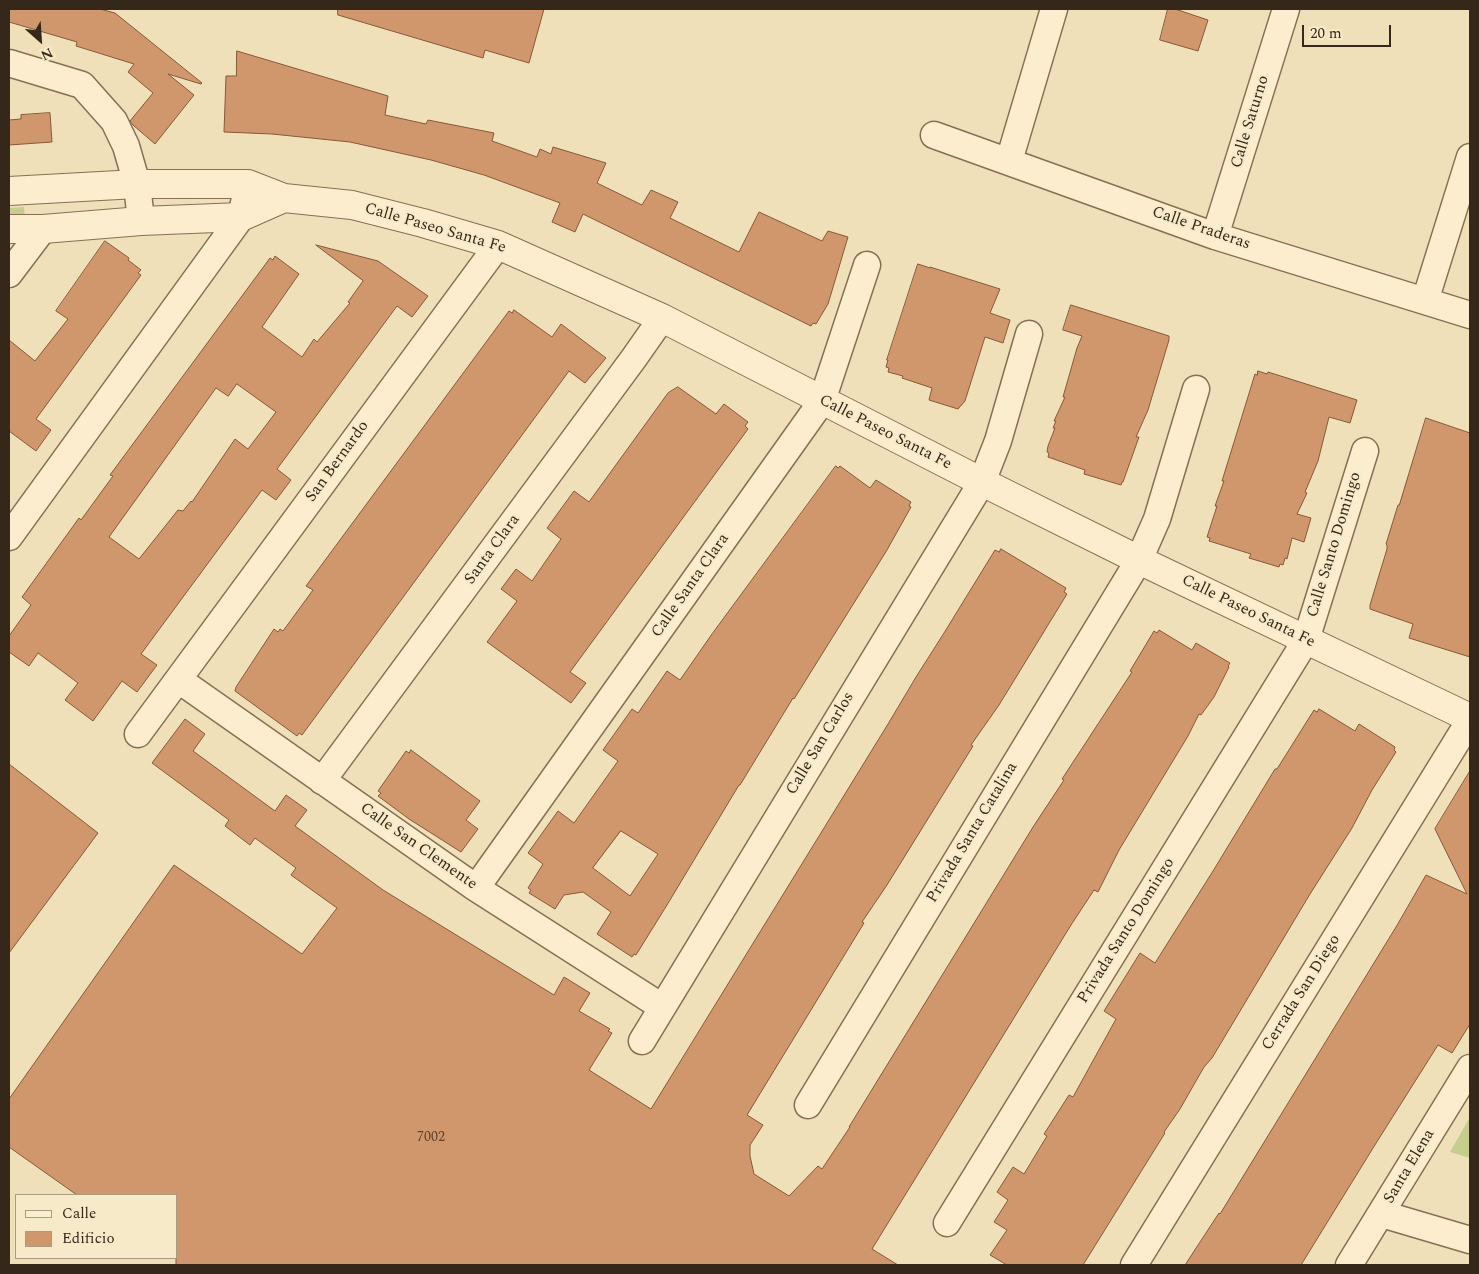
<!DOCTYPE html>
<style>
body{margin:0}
#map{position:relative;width:1479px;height:1274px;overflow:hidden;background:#f0e0ba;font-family:Spectral,serif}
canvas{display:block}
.frame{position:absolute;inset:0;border:10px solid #35271a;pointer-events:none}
.legend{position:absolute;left:15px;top:1194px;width:162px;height:65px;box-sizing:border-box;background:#f7eac9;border:1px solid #a99c83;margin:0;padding:6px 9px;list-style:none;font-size:15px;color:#35271a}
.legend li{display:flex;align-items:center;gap:10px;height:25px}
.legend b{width:25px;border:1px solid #a99c83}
.north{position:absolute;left:15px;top:15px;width:50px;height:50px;-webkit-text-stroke:4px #f7eac9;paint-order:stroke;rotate:154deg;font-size:14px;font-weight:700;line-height:20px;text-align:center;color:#35271a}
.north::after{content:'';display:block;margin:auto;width:18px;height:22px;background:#35271a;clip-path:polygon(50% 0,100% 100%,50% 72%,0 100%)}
.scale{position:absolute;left:1302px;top:25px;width:89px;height:22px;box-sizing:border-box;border:2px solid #35271a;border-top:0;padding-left:6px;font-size:15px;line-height:18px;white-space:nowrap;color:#35271a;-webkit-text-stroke:4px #f7eac9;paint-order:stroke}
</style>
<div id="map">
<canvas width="1479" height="1274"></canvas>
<div class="frame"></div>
<ul class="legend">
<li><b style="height:6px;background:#fbedcd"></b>Calle</li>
<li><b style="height:14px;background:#d0976d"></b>Edificio</li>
</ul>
<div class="north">N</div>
<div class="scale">20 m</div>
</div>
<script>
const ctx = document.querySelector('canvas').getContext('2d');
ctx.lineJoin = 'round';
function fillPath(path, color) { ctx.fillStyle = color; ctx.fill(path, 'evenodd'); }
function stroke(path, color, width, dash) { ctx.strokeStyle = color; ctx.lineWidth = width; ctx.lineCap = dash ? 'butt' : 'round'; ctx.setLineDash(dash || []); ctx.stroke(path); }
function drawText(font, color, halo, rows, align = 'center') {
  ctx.font = font + ' Spectral,serif'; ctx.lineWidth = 4; ctx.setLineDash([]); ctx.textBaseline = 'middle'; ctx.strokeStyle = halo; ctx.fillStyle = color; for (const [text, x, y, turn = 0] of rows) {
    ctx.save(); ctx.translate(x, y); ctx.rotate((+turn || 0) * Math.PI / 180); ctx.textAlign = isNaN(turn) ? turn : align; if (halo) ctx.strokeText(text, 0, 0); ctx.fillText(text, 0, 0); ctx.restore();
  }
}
fillPath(new Path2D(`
 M24 207 25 220H9V208Z
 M1470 1117V1158L1450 1152Z`), '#c6ce8e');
const building = new Path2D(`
 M9 9H100L115 13 202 83 201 84 168 74 194 95 155 144 133 125 130 121 153 93 128 72 134 64 76 46 77 42 9 22Z
 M338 9H544L529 63 485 50 483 58 338 15Z
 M1168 9H1175L1208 20 1198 51 1160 40Z
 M237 51 388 96 385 115 426 124 428 120 494 133 492 141 537 157 540 149 551 154 553 147 606 163 597 183 642 205 651 190 678 202 670 218 739 252 759 212 822 241 828 231 848 237 828 304 816 324 813 323 811 326 583 214 575 232 552 222 560 203 484 175 431 160 350 142 272 134 224 132 226 76H236Z
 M50 113 52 142 9 145V120L21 119V115Z
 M105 241 129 258 128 260 141 270 138 273 141 275 36 419 51 430 36 451 9 431V340L35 361 68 319 56 311Z
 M316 245 378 261 428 296 412 317 397 306 277 469 291 480 276 500 262 490 141 654 157 665 137 692 122 681 93 721 65 700 78 683 38 653 29 666 9 652V636L31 605 22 597 79 518 81 520 113 476 110 475 270 258 273 260 275 256 299 274 262 327 302 357 314 339 317 342 350 303 348 302 363 281ZM237 384 276 412 248 449 235 439 192 502 191 501 183 511 178 510 139 559 109 537 216 388 228 396Z
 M918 264 930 268V267L1000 289 990 313 1010 320 1003 343 985 337 965 401 958 409 929 400 932 388 902 378 903 376 888 372 889 368 886 367 888 360H887Z
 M1071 305 1169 336V340L1148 410 1136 437H1139L1123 482H1122L1121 485 1084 474 1085 470 1048 457 1049 453 1047 452 1048 446 1055 428H1053L1056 421H1054L1065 397H1063L1077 348 1082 336 1063 330Z
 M514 310 552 337 561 324 606 358 585 383 569 371 302 735 299 733 297 736 235 691 236 687 274 629 278 632 280 629 283 631 313 590 306 586 509 311 512 313Z
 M1258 371 1267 374 1268 372 1357 400 1350 423 1329 417 1318 461 1305 492 1307 493 1297 514 1311 518 1304 542 1292 538 1287 559 1285 558 1283 565 1280 564 1279 567 1249 558 1251 554 1209 541 1210 538 1207 537 1217 506H1215L1224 481H1222L1255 374 1257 375Z
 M678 387 716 414 724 404 748 422 745 426 748 429 570 672 586 683 571 703 487 642 517 601 501 589 516 569 532 581 561 539 547 528 574 491 589 502 668 393Z
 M1426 418 1470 433V657L1409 638 1413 624 1370 609V605L1387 549V545L1386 544 1398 505H1399Z
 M836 466 838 468 840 466 870 488 876 480 911 502 909 506 911 507 887 550 794 699 793 698 740 785H739L667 905 636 955 634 954 632 957 597 934 611 912 583 892 564 895 555 909 529 893 531 890 528 888 543 864 528 853 558 811 574 823 618 761 603 750 632 709 638 713 667 671 680 680 712 634ZM621 831 658 854 630 896 593 868Z
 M1001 549 1066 588 1064 592 1067 594 999 705 971 745 973 746 887 885 862 922 864 923 747 1115 763 1125 750 1145V1156L754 1174 789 1196 818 1166 822 1169 850 1127H849L1033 827 1064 780 1062 779 1132 672 1130 671 1154 631 1157 633 1159 630 1192 650 1196 643 1230 663 1228 666 1229 667 1214 697 1201 715 1199 714 1188 736 1119 850 1098 892 1094 890 1071 925 872 1249 898 1265H176V1195H77L9 1147V1099L174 865 302 954 337 908 291 875 296 868 255 838 250 845 225 826 229 820 152 763 185 719 205 734 193 751 275 811 286 795 307 810 295 826 383 890 554 995 564 977 590 993 579 1011 610 1029 608 1031 612 1033 589 1070 651 1109 888 724 916 677 944 633 995 550 999 552Z
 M1319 709 1355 731 1359 724 1395 747 1394 750 1396 752 1372 790 1352 828 1310 894 1212 1058 1204 1067 1180 1109 1164 1132 1165 1133 1083 1265H1007L990 1255 1007 1230 994 1222 1008 1200 997 1192 1013 1167 1024 1174 1047 1136 1044 1134 1069 1095 1073 1097 1116 1019 1104 1011 1140 953 1155 963 1213 871 1275 769H1277L1314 710 1317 712Z
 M411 750 480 801 466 820 478 829 461 852 409 819 378 796 381 793 378 791 406 751 409 753Z
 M9 764 98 833 9 953Z
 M1470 771V1024L1452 1053 1438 1045 1373 1148 1301 1265H1185L1219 1213 1220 1214 1396 927 1426 875 1467 894 1435 829Z`);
fillPath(building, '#d0976d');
stroke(building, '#875838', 1);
const minor = new Path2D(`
 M9 63 82 85 114 121 126 146 137 184 141 221
 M934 135 1215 236 1470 315
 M1009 161 1054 9
 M1215 236 1286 9
 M9 274 43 229
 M1425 301 1470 157
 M9 537 241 217 248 184
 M179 680 476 888 662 1007
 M138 734 498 245
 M322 781 634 358 662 318
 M476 888 822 401 867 265
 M642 1041 982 482 998 441 1029 334
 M808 1105 1139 560 1157 519 1196 389
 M1382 1214 1470 1240
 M947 1223 1306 640 1365 451
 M1134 1265 1470 720
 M1349 1265 1470 1068`);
const tertiary = new Path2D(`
 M9 191 137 184H248L284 198 352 205 423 223 498 245 662 318 982 482 1139 560 1470 718
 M9 229H43L141 221 241 217 284 198`);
stroke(minor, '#876f54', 29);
stroke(tertiary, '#876f54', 30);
stroke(minor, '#fbedcd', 26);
stroke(tertiary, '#fbedcd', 28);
drawText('14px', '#5c432f', null, [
 ["7002",431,1138]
]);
drawText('16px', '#35271a', '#f7eac9', [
 ["Calle Saturno",1251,122,-73],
 ["Calle Paseo Santa Fe",435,229,16],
 ["Calle Praderas",1201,229,19],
 ["Calle Paseo Santa Fe",885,433,27],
 ["San Bernardo",338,462,-54],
 ["Calle Santo Domingo",1335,545,-73],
 ["Santa Clara",493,550,-54],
 ["Calle Santa Clara",691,586,-55],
 ["Calle Paseo Santa Fe",1248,612,26],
 ["Calle San Carlos",821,744,-59],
 ["Privada Santa Catalina",973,833,-59],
 ["Calle San Clemente",418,847,35],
 ["Privada Santo Domingo",1127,931,-58],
 ["Cerrada San Diego",1302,993,-58],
 ["Santa Elena",1410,1167,-59]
]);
</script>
